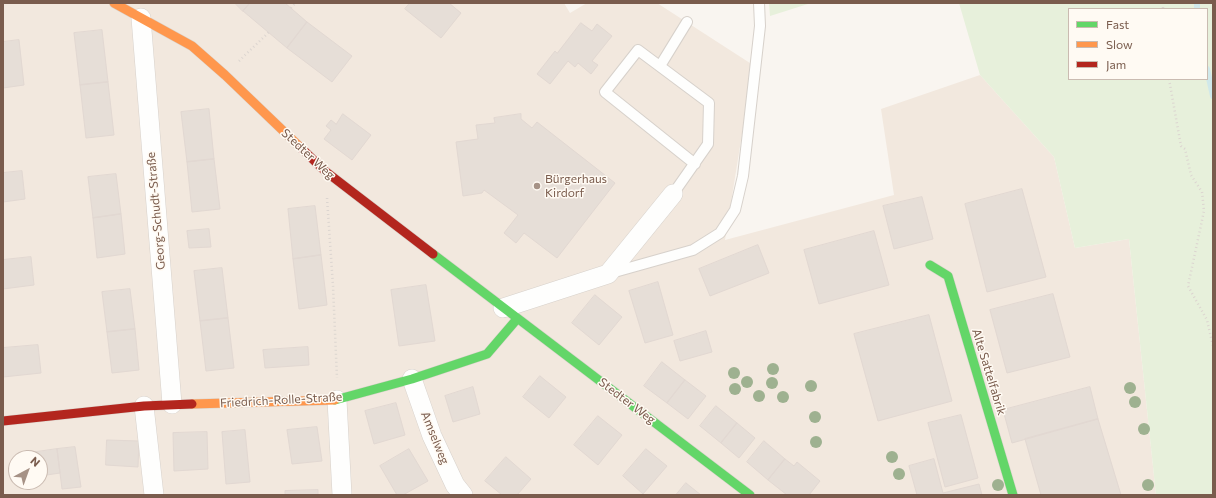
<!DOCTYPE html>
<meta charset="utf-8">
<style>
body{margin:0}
#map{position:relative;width:1216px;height:498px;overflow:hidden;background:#f9f5f0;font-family:Commissioner,sans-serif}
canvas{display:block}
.frame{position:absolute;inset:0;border:4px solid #7a5c4d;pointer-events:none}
.legend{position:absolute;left:1068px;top:8px;width:140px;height:72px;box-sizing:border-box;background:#fffaf3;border:1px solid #cabbb1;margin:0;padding:5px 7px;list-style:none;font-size:12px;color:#7a5c4d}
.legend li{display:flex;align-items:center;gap:8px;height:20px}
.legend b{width:20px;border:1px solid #cabbb1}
.north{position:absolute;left:8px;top:450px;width:40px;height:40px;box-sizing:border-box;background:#fffaf3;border:1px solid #cabbb1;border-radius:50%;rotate:41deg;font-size:11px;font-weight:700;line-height:16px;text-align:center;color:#7a5c4d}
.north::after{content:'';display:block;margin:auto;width:14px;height:18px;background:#a69286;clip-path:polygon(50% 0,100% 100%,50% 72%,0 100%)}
</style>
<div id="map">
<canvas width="1216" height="498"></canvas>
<div class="frame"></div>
<ul class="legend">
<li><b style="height:5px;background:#63d668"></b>Fast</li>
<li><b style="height:5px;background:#ff974d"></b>Slow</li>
<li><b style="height:5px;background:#b3261e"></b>Jam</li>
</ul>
<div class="north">N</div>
</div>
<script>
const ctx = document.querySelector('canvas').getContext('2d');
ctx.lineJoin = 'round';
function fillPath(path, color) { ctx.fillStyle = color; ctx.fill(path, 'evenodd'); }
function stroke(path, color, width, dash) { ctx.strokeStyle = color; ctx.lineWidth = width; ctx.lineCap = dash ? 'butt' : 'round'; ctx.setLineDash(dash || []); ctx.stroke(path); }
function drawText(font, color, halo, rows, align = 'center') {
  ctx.font = font + ' Commissioner,sans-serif'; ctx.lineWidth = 3; ctx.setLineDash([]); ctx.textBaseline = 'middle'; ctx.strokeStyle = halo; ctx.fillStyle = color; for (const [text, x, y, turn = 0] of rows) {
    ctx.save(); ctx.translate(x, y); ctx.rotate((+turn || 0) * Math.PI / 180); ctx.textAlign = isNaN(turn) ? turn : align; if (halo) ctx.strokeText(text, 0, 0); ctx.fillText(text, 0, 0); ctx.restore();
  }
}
fillPath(new Path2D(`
 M3 3H564L570 13 587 3H657L753 65 725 240 894 195 881 109 980 75 1054 157 1075 248 1129 239 1156 495H3ZM16 458H40V482H16Z`), '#f2e8de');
fillPath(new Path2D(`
 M769 3H811L770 16Z
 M959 3H1213V495H1156L1129 239 1075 248 1054 157 980 75ZM1069 9H1207V79H1069Z`), '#e7f0db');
stroke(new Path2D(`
 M1197 9V3
 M1207 69 1213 96`), '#d0e8ea', 6);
const building = new Path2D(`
 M235 3H250L243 11Z
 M250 3H285L307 22 287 48 243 11Z
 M410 3H449L461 13 441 38 405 9Z
 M307 22 352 56 332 82 287 48Z
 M581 23 592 31 597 24 612 36 592 61 598 65 591 74 578 63 575 67 568 61 550 84 537 74 555 51 557 53Z
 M102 30 108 82 80 85 74 33Z
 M19 40 24 85 3 88V42Z
 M108 82 114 135 86 138 80 85Z
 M209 109 214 159 187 162 181 112Z
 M343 114 371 135 352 160 324 139 331 130 326 126 331 120 336 124Z
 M521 114V119L532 128 537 122 615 183 557 258 524 233 516 243 504 233 518 215 484 190 482 193 463 196 456 142 478 139 476 125 495 123 494 118Z
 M214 159 220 209 192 212 187 162Z
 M22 171 25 199 3 202V173Z
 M116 174 121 214 93 218 88 177Z
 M1022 189 1046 277 987 292 965 204Z
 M922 197 933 239 894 249 883 206Z
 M315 206 321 255 293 259 288 209Z
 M121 214 125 254 97 258 93 218Z
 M209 229 211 247 189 248 187 231Z
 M874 231 889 285 819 304 804 250Z
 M758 245 769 273 710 296 699 269Z
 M321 255 327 305 299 309 293 259Z
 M31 257 34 285 3 289V260Z
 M222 268 228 318 200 321 194 271Z
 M658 282 673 335 645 343 629 291Z
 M426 285 435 341 399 346 391 290Z
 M130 289 135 329 107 332 102 292Z
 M1053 294 1070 357 1007 373 990 310Z
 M595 295 622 317 599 345 572 323Z
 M929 315 952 401 878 421 854 334Z
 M228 318 234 368 206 371 200 321Z
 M135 329 139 370 112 373 107 332Z
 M706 331 712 352 680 361 674 341Z
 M38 345 41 373 3 377V348Z
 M308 347 309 365 265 368 263 350Z
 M662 362 685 380 667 403 644 386Z
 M540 376 566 397 549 418 523 397Z
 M685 380 706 396 688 419 667 403Z
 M473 387 480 414 453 422 445 396Z
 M1090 387 1098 419 1012 443 1003 410Z
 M396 403 405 435 374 444 365 411Z
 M716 406 737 423 721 443 700 426Z
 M961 415 978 478 945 487 928 423Z
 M598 416 622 435 598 465 574 445Z
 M1098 419 1121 495H1041L1025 439Z
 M737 423 755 438 739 458 721 443Z
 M317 427 322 461 292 464 287 430Z
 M245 430 250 482 226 484 222 432Z
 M207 432 208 469 174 471 173 433Z
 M107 440 139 441 138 467 106 465Z
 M764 441 785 459 768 480 747 462Z
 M75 447 81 487 62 489 57 449Z
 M57 449 60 473 40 476V458H23V454Z
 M409 449 428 481 403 495H397L380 466Z
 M646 449 667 466 643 494 623 476Z
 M506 457 531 479 517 495H502L485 481Z
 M785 459 794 466 797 462 820 481 809 495H787L768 480Z
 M934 459 943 493 979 484 982 495H917L909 466Z
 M686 483 701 495H676Z
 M318 490V495H285V491Z`);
fillPath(building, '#e6ded7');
stroke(building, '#e2d8d2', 1);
const lane = new Path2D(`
 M660 66 687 22
 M673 194 708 144 709 103 638 50 605 92 695 164
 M611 273 693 250 720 233 735 210 743 176 760 26 759 3`);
const street = new Path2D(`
 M141 18 172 404
 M503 308 608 274 673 194
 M412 379 432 436 455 485 463 495
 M337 400 342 495
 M144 406 154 495`);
const fast = new Path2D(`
 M433 254 750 495
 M930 265 948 276 1013 495
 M335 400 412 379 487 354 517 319`);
const slow = new Path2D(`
 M114 3 192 46 225 75 300 147
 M192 404 335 400`);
const jam = new Path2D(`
 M300 147 325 171 433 254
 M3 421 144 406 192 404`);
stroke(lane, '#d7d1cb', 12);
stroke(street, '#d7d1cb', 20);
stroke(fast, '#d9d2cb', 10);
stroke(slow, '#d9d2cb', 10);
stroke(jam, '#d9d2cb', 10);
stroke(new Path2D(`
 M1163 3V9
 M291 8 295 3
 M239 61 269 32
 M1169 79 1181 146 1185 149 1191 175 1202 192 1204 211 1188 286 1207 320 1213 346
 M327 198 333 286 337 378`), '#dcd5d0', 2.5, [1, 3]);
stroke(lane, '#fefefd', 10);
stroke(street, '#fefefd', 19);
stroke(fast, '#63d668', 9);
stroke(slow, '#ff974d', 9);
stroke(jam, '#b3261e', 9);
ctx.fillStyle = '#9eb190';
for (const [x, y] of [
 [773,369],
 [734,373],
 [747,382],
 [772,383],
 [811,386],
 [1130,388],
 [735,389],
 [759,396],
 [783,397],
 [1135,402],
 [815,417],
 [1144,429],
 [816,442],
 [892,457],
 [899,474],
 [998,485],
 [1148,485]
]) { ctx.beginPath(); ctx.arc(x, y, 6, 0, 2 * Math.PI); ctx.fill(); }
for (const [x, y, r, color] of [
 [537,186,4,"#a69286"]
]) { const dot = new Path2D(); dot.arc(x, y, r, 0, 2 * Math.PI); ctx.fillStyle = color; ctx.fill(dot); stroke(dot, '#fffaf3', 1.5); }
drawText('12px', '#7a5c4d', '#fffaf3', [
 ["Stedter Weg",308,154,43],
 ["Georg-Schudt-Straße",156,211,-95],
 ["Alte Sattelfabrik",989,372,73],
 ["Friedrich-Rolle-Straße",281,400,-3],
 ["Stedter Weg",627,401,37],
 ["Amselweg",435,438,68]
]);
drawText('12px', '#7a5c4d', '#fffaf3', [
 ["Bürgerhaus",545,179],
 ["Kirdorf",545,193]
], 'left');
</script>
